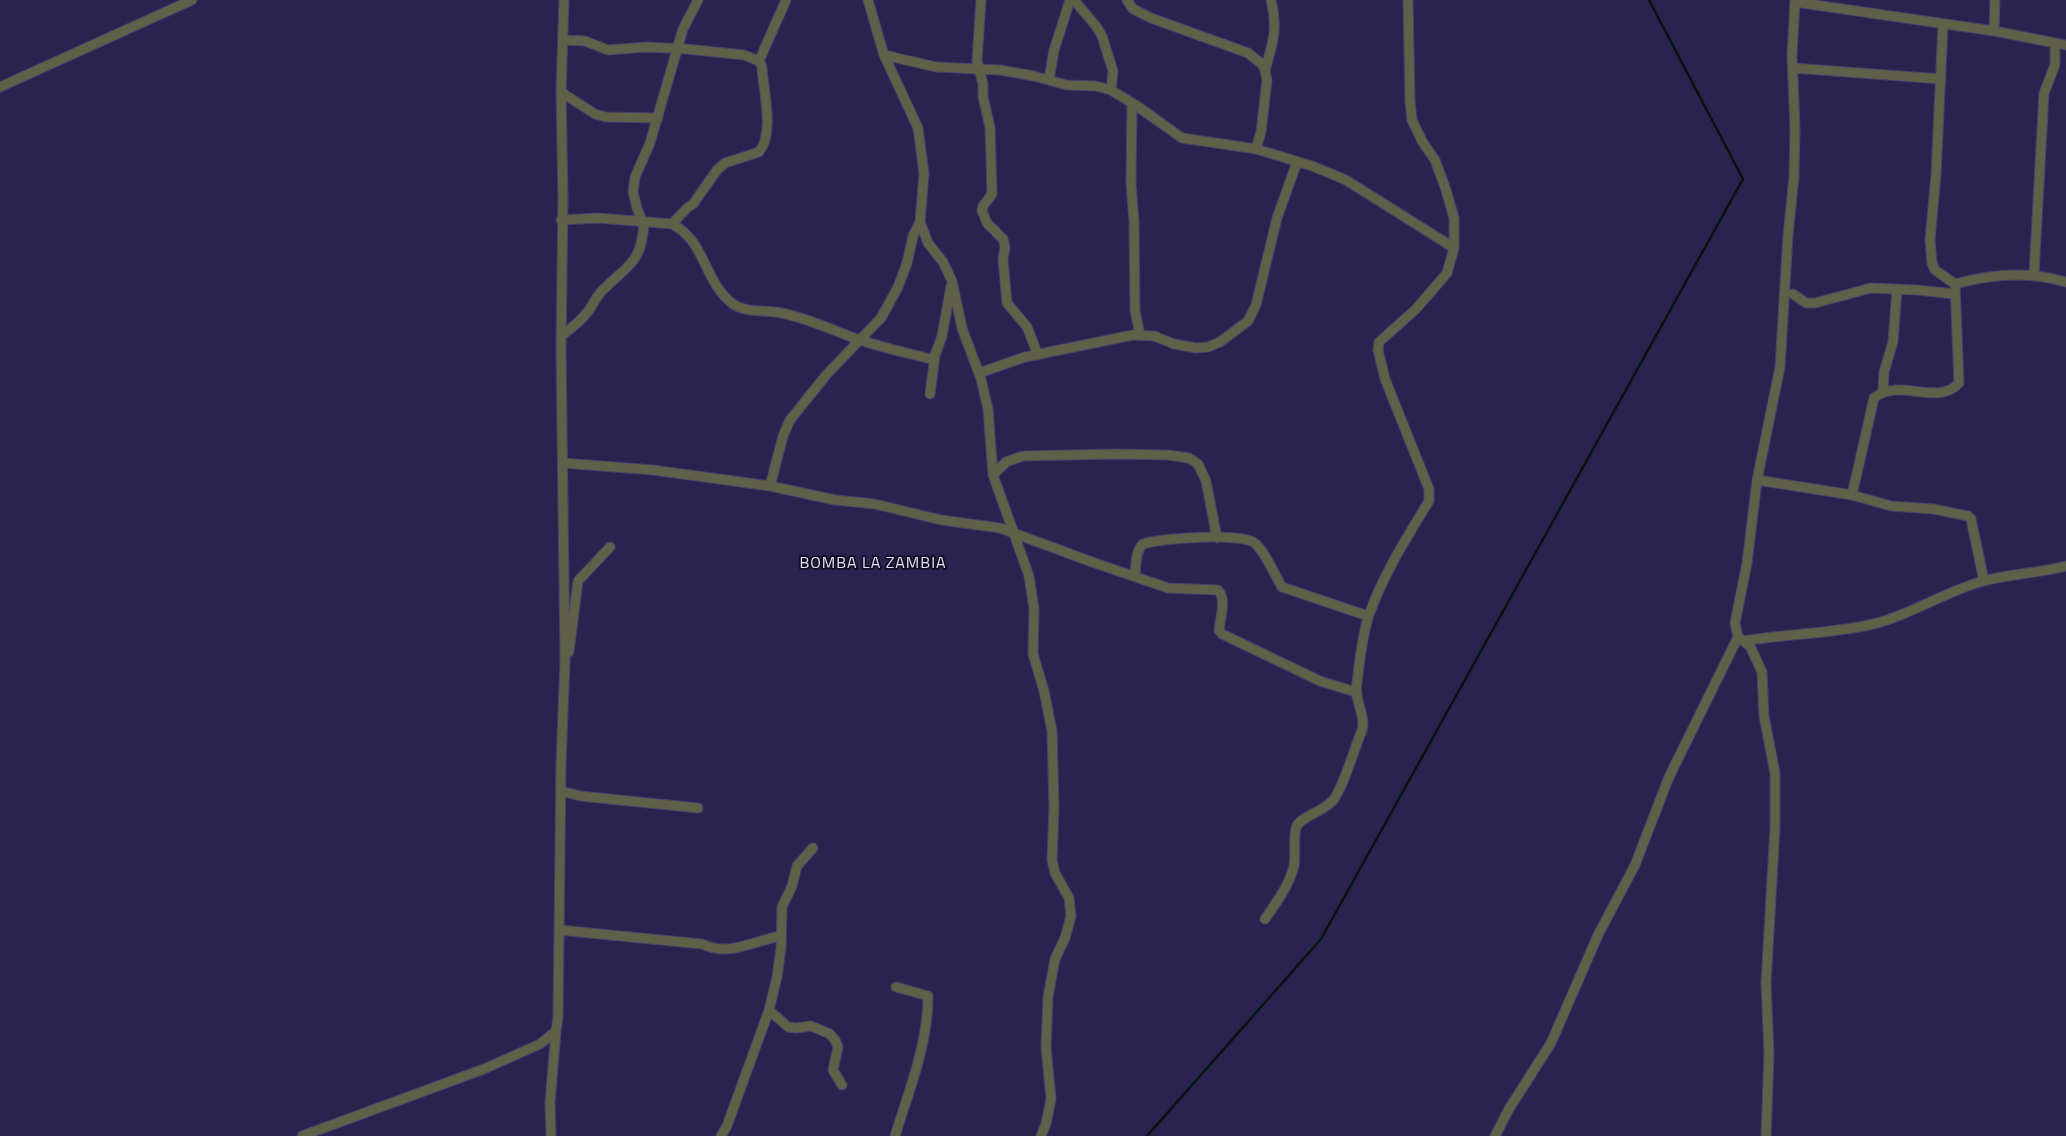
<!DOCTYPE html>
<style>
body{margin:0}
canvas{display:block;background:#2b234f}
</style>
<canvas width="2066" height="1136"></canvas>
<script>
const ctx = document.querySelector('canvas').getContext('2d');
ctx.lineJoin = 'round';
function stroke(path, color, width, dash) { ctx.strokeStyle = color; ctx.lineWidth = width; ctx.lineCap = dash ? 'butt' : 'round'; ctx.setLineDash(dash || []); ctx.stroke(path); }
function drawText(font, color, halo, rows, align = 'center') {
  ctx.font = font + ' "Titillium Web",sans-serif'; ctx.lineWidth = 4; ctx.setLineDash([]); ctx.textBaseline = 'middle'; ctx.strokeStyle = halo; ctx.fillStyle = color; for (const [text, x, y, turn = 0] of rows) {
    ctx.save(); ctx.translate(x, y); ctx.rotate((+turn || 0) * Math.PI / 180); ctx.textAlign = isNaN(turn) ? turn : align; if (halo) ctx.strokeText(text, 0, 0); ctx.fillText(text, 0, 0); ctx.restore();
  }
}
stroke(new Path2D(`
 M1147 1136 1321 939 1743 179 1649 0`), '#05140e', 2.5);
const minor = new Path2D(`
 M868 0 884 55 918 128 924 174 920 222 928 243 943 262 952 281 962 328 981 379 988 409 993 475 1029 576 1034 609 1033 654 1044 691 1052 731 1054 808 1052 860 1055 873 1069 898 1071 916 1065 938 1055 959 1048 997 1046 1047 1051 1099 1046 1124 1041 1136
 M981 0 977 61 983 84V97L990 127 992 194 983 206 982 211 987 223 1003 239 1005 247 1003 259 1007 303 1027 327 1038 355
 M1074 0 1096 26 1102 36 1113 71 1111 90
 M1127 0 1133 9 1151 18 1248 53 1262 64 1265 70 1267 80 1261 132 1256 149
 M1795 2 1994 31 2066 45
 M1943 25 1936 175 1930 240 1932 263 1935 270 1955 284C1991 274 2030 271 2066 282
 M1994 31 1995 0
 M564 40 585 41 608 50 646 47 686 49 744 55 759 61 762 67C763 90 775 133 759 152L725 163 717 170 693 204 687 208 672 224
 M884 55 936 67 1000 70 1034 76 1066 85 1096 86 1111 90 1137 106 1182 138 1256 149 1312 166 1346 180 1454 248
 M759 61 786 0
 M1793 68 1941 79
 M1265 70C1273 44 1278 27 1271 0
 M1049 80 1054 50 1070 0
 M0 87 192 0
 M561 92 595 114 606 117 658 118
 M1132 103 1131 184 1134 221 1135 311 1140 335
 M561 220 598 218 672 224C706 241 703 281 733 304 746 313 766 310 781 313 808 318 832 330 857 339 882 348 909 353 934 360
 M642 221 637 208 633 192 635 177 650 143 683 29 698 0
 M2034 274 2044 93 2055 65V44
 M1793 294 1806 303H1815L1871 288 1917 290 1955 294
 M561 336C572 328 582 320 589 310 593 304 596 298 600 293 627 264 642 266 644 221
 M979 373 1025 357 1133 335 1154 336 1174 344 1196 348 1208 347 1220 342 1248 321 1256 305 1277 218 1297 162
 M1883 393 1884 372 1893 342 1897 289
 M930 394 935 355 942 336 951 286
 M563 463 653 470 770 486 835 500 875 504 941 520 1000 528 1092 562 1168 588 1218 590C1227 600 1220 618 1219 630L1222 634 1320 681 1356 692
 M993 475 1006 462 1023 456 1116 454 1167 455 1189 458 1198 464 1206 481 1217 538
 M1757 480 1852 495 1891 506 1933 509 1968 516 1971 519 1984 581
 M770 486 783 436 790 420 827 374 881 318 898 287 907 263 913 236 920 222
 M1852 495 1874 398C1898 377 1938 407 1959 383L1955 284
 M1135 576C1136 566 1135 551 1143 544 1161 538 1243 532 1256 544 1267 555 1274 574 1282 587L1368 616
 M1738 637 1750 646 1762 672 1764 716 1775 773V828L1766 983 1769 1054 1766 1136
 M1743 641C1785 634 1827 634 1869 625 1909 616 1944 592 1983 581 2010 574 2039 573 2066 566
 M569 652 578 581 610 547
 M561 791 580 796 698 808
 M1265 919C1276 903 1289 886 1294 866 1296 854 1293 840 1296 828 1299 816 1325 812 1334 799 1345 783 1353 752 1361 733 1368 717 1353 701 1357 682 1360 660 1362 635 1369 615 1383 575 1407 537 1429 501V489L1385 379 1378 350 1379 342 1416 309 1447 273 1454 248V218L1446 190 1435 160 1422 141 1412 120 1410 101 1408 0
 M559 930 702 944C729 957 754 941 780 936
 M769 1010 788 1027 796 1028 811 1026 830 1034 835 1040 838 1047 833 1070 842 1085
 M302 1136 484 1069 540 1044 556 1031 558 1017 561 764 565 661 561 349 563 198 561 92 564 0
 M551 1136 550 1103 556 1031
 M721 1136 727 1126 769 1010 777 977 781 948 782 907 792 886 797 866 813 848
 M895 1136C909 1090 928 1045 928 996L896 987
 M1495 1136 1509 1109 1551 1043 1598 935 1635 865 1669 777 1738 637 1735 623 1747 563 1757 480 1780 367 1788 235 1794 177 1795 128 1792 56 1795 0`);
stroke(minor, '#48416b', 11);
stroke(minor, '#5f6048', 9);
ctx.letterSpacing = '1px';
drawText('16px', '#e1defc', '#141024', [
 ["BOMBA LA ZAMBIA",873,564]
]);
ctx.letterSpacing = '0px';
</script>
